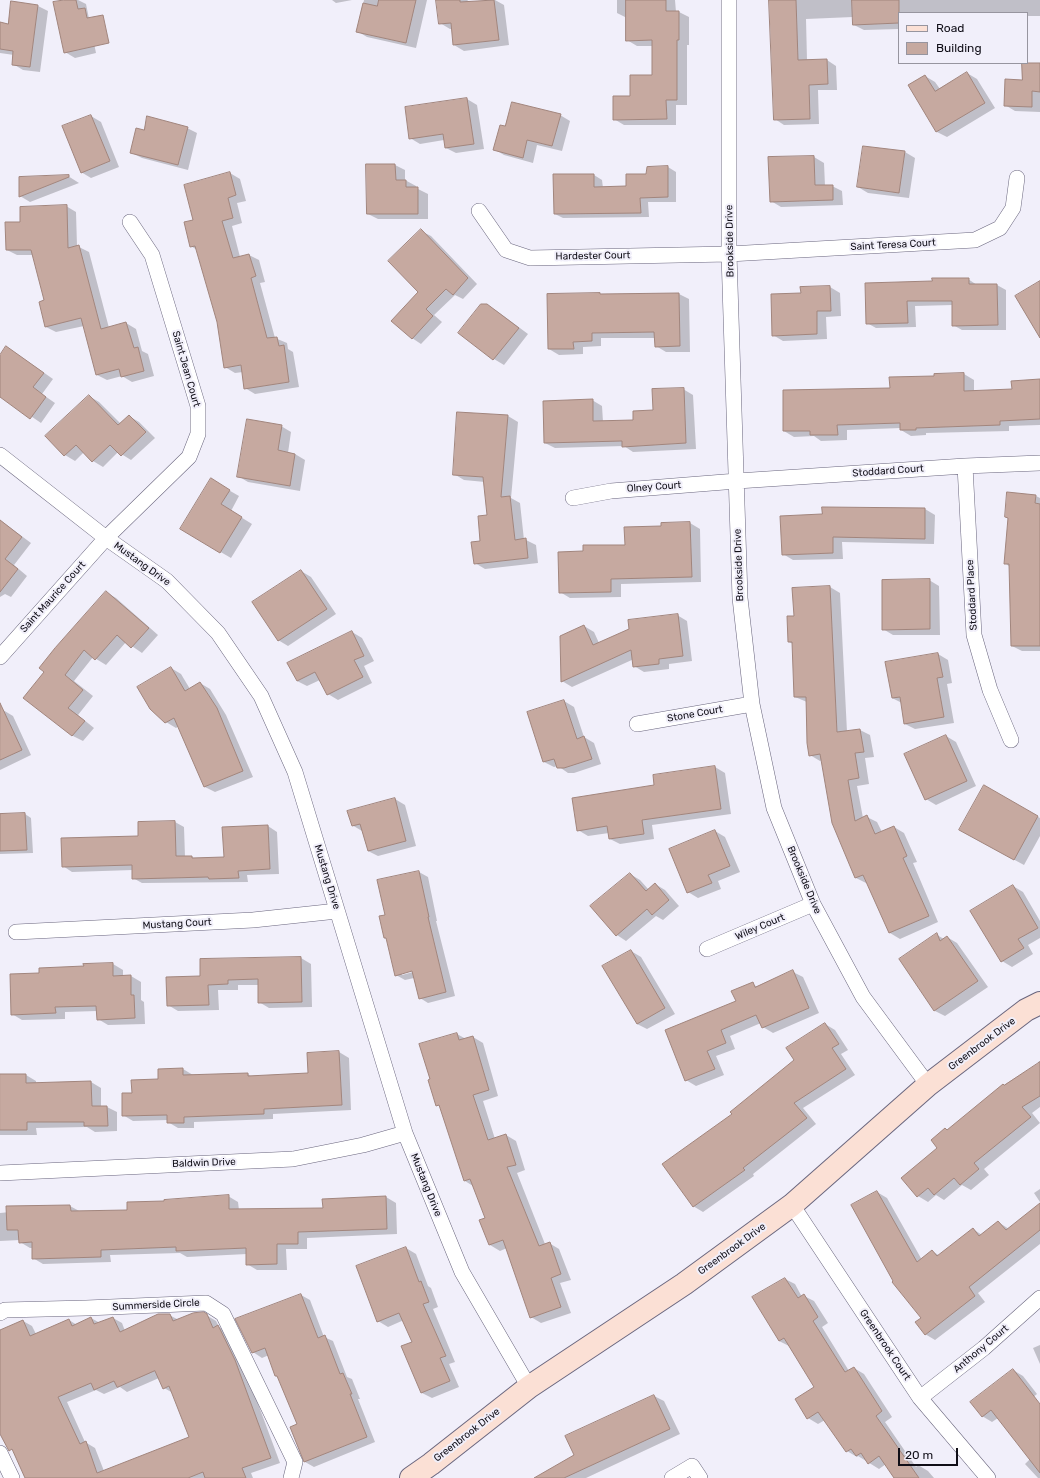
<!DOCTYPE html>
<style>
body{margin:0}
#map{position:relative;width:1040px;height:1478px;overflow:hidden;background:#f1effa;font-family:Rubik,sans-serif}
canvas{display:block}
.legend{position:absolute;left:898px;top:12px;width:130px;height:52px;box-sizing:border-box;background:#f1effa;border:1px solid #97959f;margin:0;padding:5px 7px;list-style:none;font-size:12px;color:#100e17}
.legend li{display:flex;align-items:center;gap:8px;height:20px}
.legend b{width:20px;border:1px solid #97959f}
.scale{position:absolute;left:898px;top:1448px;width:60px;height:18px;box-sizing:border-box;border:2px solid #100e17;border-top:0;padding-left:5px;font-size:12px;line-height:14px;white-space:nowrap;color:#100e17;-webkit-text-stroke:3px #f1effa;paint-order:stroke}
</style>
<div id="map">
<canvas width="1040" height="1478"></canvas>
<ul class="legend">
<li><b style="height:5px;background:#fbe0d5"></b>Road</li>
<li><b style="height:11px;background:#c6a9a0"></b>Building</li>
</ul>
<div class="scale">20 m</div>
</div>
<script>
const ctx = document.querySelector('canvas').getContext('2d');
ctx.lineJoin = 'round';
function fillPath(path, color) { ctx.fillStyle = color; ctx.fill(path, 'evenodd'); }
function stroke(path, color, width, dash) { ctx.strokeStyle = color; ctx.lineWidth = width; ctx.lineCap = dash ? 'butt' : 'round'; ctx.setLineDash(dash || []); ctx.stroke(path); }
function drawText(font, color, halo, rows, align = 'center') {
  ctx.font = font + ' Rubik,sans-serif'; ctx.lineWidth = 4; ctx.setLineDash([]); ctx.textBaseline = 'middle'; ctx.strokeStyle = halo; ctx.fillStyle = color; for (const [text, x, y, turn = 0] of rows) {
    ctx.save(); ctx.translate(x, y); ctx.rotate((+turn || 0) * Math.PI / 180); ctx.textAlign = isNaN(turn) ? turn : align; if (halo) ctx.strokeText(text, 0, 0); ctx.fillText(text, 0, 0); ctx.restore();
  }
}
fillPath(new Path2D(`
 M69 0H78L86 4 96 53 75 58 65 52Z
 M332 0H352L336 3Z
 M364 0H427L416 48 367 37 357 31Z
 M437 0H467L470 2 495 0 504 5 509 45 464 51 454 45 452 29H450L440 23Z
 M617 0H675L676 12H679L689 17V45H687V105H676V125H624L614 119 631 97 653 76V46H637L627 40V18L617 13Z
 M770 0H1040V16H1027V13H899V29L864 30 854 25 853 17 806 19 807 60H827L836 66 837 90H818L819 124 784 125 775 119Z
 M38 6 48 11 40 72 23 70 13 64 14 55 0 53V24L9 25Z
 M1040 64V112L1015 111 1005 105 1023 81Z
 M967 73 977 79 995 108 947 137 937 132 925 76 935 82 940 89Z
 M467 99 477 105 484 149 456 153 446 148 444 140 420 144 410 138Z
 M560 115 570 121 562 151 537 145 533 163 504 155 494 149Z
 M91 116 101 122 119 167 91 178 81 172Z
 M187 128 197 133 188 170 142 158 132 153Z
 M905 152 915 158 909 198 868 193 858 187Z
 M814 157 824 163 825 186H832L842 191 843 205 781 207 771 201 769 158Z
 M367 165H395L405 170V180L416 186V188L428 194V219H378L368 214Z
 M668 167 676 172V202H648L649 217 563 218 555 214 554 175H594L602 180 603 188 627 187 647 174Z
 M230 173 240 179 246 201 237 203 242 223 232 226 240 257 249 255 259 260 265 282 260 283 275 338 287 343 288 349 293 352 299 387 255 394 245 388 243 372 235 373 225 367 218 322 197 250 191 246 195 220Z
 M68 176 79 183 30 202 20 196Z
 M66 206 76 212 77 246 89 252 109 328 126 323 136 329 142 351 148 354 154 376 132 382 122 376 107 380 97 375 84 326 56 332 46 327 45 301 33 255H17L7 250 21 223Z
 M421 231 431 236 477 284 463 299 455 295 434 315 442 322 421 344 412 338 419 292Z
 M968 279 977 285H997L1006 290V330H962L953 325V305L915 306 916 327 876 328 867 323 933 281Z
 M830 287 840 293 841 316 826 317 827 339 783 341 773 335 802 294 801 288Z
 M679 294 689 299 690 352H666L656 346V338H601V346L583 347V354L559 355 549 349Z
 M487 305 497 311 528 334 504 365 494 359 460 333Z
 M7 347 53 379 42 394 55 403 41 423 0 395V356Z
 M964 374 974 380V391L1013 390 1040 380V425L1009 426V431L926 433V435L911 436 901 430V428L847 430V440L821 441 814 436 794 437 784 431 891 389 935 377Z
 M683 389 693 395 696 449 633 452 624 446 555 448 545 443 592 400 602 406 603 422 634 421 654 411Z
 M89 396 99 402 121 424 129 416 139 422 155 438 131 460 118 452 103 467 93 461 84 452 75 461 65 455Z
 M508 416 518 422 511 498 520 503 524 540H526L536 545 538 563 485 569 475 563 488 516 485 482 464 480 454 474Z
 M281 426 291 432 288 453 295 454 305 460 300 491 248 482 238 476Z
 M211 480 239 496 231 511 252 524 231 558 181 529Z
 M1036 496 1040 498V651H1022L1012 646 1010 567 1005 563Z
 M925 509 935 515 934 544 842 542 843 559 793 560 783 554 781 517Z
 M0 520 31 543 14 565 27 576 11 597 5 594 0 597Z
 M690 523 700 529 701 582 621 584V597L570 598 560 592 584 552 626 546 662 527V524Z
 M301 571 311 577 336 614 288 646 278 640Z
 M929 580 939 586 940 635H893L883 629Z
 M830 587 840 593 847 732 860 730 870 735 874 757 865 758 869 784 857 786 863 818 867 817 877 822 882 832 894 827 904 833 917 862 913 863 938 922 900 939 890 933 868 882 866 883 856 878 822 760 820 761 810 755 807 702 795 697 793 644 789 642 795 617Z
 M106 592 116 598 158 635 142 653 126 642 106 665 93 657 74 681 93 696 78 715 94 728 83 741 73 736 25 698Z
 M677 615 687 621 692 661 669 664V669L644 672 634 666V659L572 687 562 681 584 626 594 632 599 643 630 629Z
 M352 632 362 638 374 661 364 666 372 683 338 700 328 694 320 680 307 686 297 681Z
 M938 654 948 660 952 683 947 684 954 723 915 729 905 724 902 703 892 698Z
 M171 668 181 674 190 689 200 683 210 689 226 715 253 777 215 792 205 787 179 726 176 728 166 722Z
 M564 701 574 707 584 737 594 743 601 764 574 773H568L558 766 554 767 544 762Z
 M3 710 13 716 31 755 0 770V712Z
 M946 736 956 742 976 786 936 805 926 799Z
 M715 767 725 773 731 814 652 825 654 839 620 844 610 839 609 833 588 836 578 830 655 786Z
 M984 787 1040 818V836L1024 865 970 836Z
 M395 799 405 805 416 846 378 856 368 851 362 831 352 825Z
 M25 814 31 818 33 853 0 854V815Z
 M175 822 184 827 185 857H192L195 859 225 858 268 826 277 832 279 874 247 875 248 882 142 883 133 878V870L72 872 63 866Z
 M715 831 725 837 740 872 718 881 721 889 698 898 688 892Z
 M419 872 428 877 437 921H436L455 996 428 1003 420 998 414 978 405 980 396 975 387 939 385 938ZM416 969 417 971 402 975V973Z
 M630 874 640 880 649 890 655 884 665 890 679 906 663 920 656 916 626 941 617 935Z
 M1013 886 1023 892 1040 921V938L1028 945 1033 954 1012 967 1002 961Z
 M937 935 944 939 947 937 957 943 988 987 945 1016 935 1011 901 960Z
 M631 951 641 957 675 1014 647 1029 637 1024Z
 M301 958 311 964 312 1007 269 1008 259 1002V985H238V990H218L219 1010 178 1011 168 1005 201 977Z
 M113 964 123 970V976H131L141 982V1000L144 1002 145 1024 108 1025 98 1019 97 1011 65 1012V1019L22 1020 12 1014 40 974Z
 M793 972 803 977 819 1013 773 1033 763 1027 761 1023 730 1036 735 1049 716 1056 724 1075 696 1086 686 1080 737 1002 752 984 758 987Z
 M825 1024 835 1030 848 1050 841 1054 855 1075 803 1108 816 1124 753 1174 754 1176 703 1212 693 1206 734 1114 795 1060Z
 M457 1034 466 1039 473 1037 483 1043 498 1096 483 1101 495 1139 506 1135 516 1141 525 1170 517 1173 545 1244 549 1243 559 1249 571 1280 560 1283 571 1313 541 1323 531 1317 507 1248 500 1251 490 1245 480 1221 486 1218 473 1186 465 1181 441 1107 437 1105 420 1044Z
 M339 1052 349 1058 351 1110 273 1114V1119L194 1122V1128H178L168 1122V1120L133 1121 123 1115 133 1094 183 1069 193 1075 248 1074 252 1077 309 1074 308 1054Z
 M1040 1061V1107L1032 1113 1040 1123 984 1169 989 1175 971 1190 962 1185 944 1200 936 1195 928 1202 918 1196 939 1148 948 1131 1005 1086 1039 1064 1038 1062Z
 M0 1075H26L36 1081V1084L91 1082 101 1088V1107H107L117 1112V1131L95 1132 87 1127 36 1128 37 1135H0Z
 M1040 1189V1202L1034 1193Z
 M877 1192 887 1198 922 1260 932 1251 940 1256 973 1229 982 1235 998 1222 1009 1229 1040 1204V1244L978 1293 985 1302 935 1340 925 1334 922 1318Z
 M228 1196 238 1202 239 1210 324 1209 386 1197 396 1203 397 1234 307 1238V1249H286L287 1270H257L247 1264V1254L187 1257 180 1253 110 1255 111 1262 43 1264 33 1258V1248H30L20 1242V1240L0 1241V1213L70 1206 81 1212 128 1211 165 1202Z
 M406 1248 416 1254 428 1286 431 1288 438 1307 433 1309 455 1362 449 1364 459 1387 432 1398 422 1393 413 1342 404 1320 388 1327 378 1321Z
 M785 1279 795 1284 802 1297 804 1296 814 1301 828 1323 822 1327 849 1371 854 1368 864 1374 892 1417 885 1422 916 1467 918 1465 928 1471 934 1478H896L886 1464 879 1469 858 1456 857 1457 847 1451 825 1420 818 1424 808 1418 816 1387 789 1346 779 1341Z
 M301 1295 310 1300 324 1337 333 1341 347 1377 352 1379 360 1399H358L375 1442 314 1467 305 1462 291 1428 299 1425 278 1377 276 1376 269 1355 262 1358 253 1352Z
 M203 1313 216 1321 219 1327 228 1332 244 1366 280 1463 251 1473 253 1478H26L0 1419V1331L23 1321 32 1326 36 1334 69 1320 77 1325 91 1318 100 1323 113 1318 122 1323 125 1331 169 1315 179 1320ZM159 1378 164 1388 173 1393 190 1438 104 1471 95 1448 85 1442 67 1402 96 1390 104 1394 120 1387 127 1392Z
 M1040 1345V1364L1033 1348Z
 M1013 1370 1023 1376 1037 1394 1031 1399 1040 1411V1478H1038L1025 1464 1030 1459 998 1418 992 1422 982 1416Z
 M654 1396 664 1401 680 1434 586 1478H536L576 1456Z`), '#0003');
const building = new Path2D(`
 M64 0H76L78 9 85 8 87 18 103 15 109 43 64 53 53 2Z
 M379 0H416L406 43 356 32 363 3 377 6Z
 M436 0H460V2L494 0 499 40 453 45 451 23 439 24Z
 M626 0H666V11H679V40H677V100H666L667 119 613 120V96H630V75H652V40L626 41Z
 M769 0H796L798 60 827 59 828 84 809 85 810 119 774 120Z
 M852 0H899V23L853 25Z
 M11 1 38 5 30 67 12 65 13 51 0 49V22L8 24Z
 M1022 63H1040V92L1032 91V107L1004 106 1005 79 1022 80Z
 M967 72 985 103 936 132 908 85 925 75 935 91Z
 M467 98 474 144 445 148 443 134 409 139 405 107Z
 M512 102 561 114 552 146 527 140 523 158 493 150 500 125 505 126Z
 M91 115 110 161 81 173 62 126Z
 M147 116 188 127 178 165 130 153 136 128 144 130Z
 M863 146 905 151 899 193 857 187Z
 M814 156 815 185H833V200L770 202 768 157Z
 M366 164H395L396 180H406V187H418V214H367Z
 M668 166V197L640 198 641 213 554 214 553 174H594V187L626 186V174H646L647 167Z
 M230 172 236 195 228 198 233 218 222 221 233 258 249 254 256 276 251 278 267 338 277 337 279 346 284 345 289 382 244 389 241 365 224 368 217 322 195 246 190 247 184 222 193 220 184 185Z
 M69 175V177L19 197V177Z
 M67 205 68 248 79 245 101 329 126 322 134 348 138 347 144 371 121 377 119 369 96 375 81 318 45 327 39 302 44 300 31 250H6L5 222H20V207Z
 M421 229 468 278 453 295 446 289 426 309 433 316 412 339 391 321 418 292 388 261Z
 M932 278H969V284H997L998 325 952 326V301H907L908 323 866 324 865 283 932 281Z
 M1040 281V338L1015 296Z
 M830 286 831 311H817V334L772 336 771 294 801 293 800 287Z
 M600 293V294L679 293 680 346 655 347 654 332 592 333V341L573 342 574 349H548L547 294Z
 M481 304H487L519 328 493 360 458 333Z
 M6 346 44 373 33 387 46 397 30 419 0 397V355Z
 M964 373V391L1012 389 1011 381 1040 379V419L1000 421V425L916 428V430H900V423L837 425 838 435H810V431H783V390L890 388 889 377 934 376V374Z
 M684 388 686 443 622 447V441L544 443 543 401 593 399V421L633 420V411L653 410 652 389Z
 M89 395 118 425 129 415 146 432 121 456 110 445 92 462 76 445 64 456 45 436Z
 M457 412 508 415 501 497 510 496 515 540 526 538 528 558 474 564 471 542 480 541 478 516 487 515 483 477 453 475Z
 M247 419 282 425 278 450 295 454 290 486 237 477Z
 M211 478 230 490 221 504 242 517 220 553 180 529Z
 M1007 492 1036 495 1035 503 1040 504V646H1011L1009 564H1004L1008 518 1005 517Z
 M822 507 925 508V539L833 537V553L782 555 780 516 822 514Z
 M0 520 22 537 5 559 18 569 0 592Z
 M690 522 692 577 611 579V592L559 593 558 552 583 551V545H625L624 527 661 526V523Z
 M301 570 327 609 278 641 252 602Z
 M930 579V629L882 630V580Z
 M830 586 837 732 860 729 864 752 855 753 859 778 848 780 855 821 867 815 875 834 894 826 907 856 903 858 929 916 889 933 863 875 855 878 832 823 820 754 809 756 807 743 806 697H794L792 642H788L787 616H794L792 588Z
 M106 591 149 628 131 648 117 635 95 660 84 650 65 675 83 690 68 708 85 721 72 736 23 698 44 672 39 668 55 648Z
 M678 614 683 656 659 659V664L633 667 631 650 561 682 560 636 584 625 593 645 629 629 628 620Z
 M352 631 364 656 354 660 363 677 327 695 315 672 297 681 287 663Z
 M938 653 943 677 937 678 944 717 904 724 900 697 892 698 885 662Z
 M171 667 185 691 200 682 217 708 243 771 204 787 174 718 165 723 150 709 137 687Z
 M564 700 577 739 584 736 592 759 564 768H557L554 759 543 762 527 712Z
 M0 703 22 750 0 760Z
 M946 735 967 781 925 800 904 754Z
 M715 766 721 809 642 820 644 834 609 839 607 826 577 831 572 798 654 785 653 775Z
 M984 785 1038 816 1014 860 959 830Z
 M395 798 406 841 368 851 360 824 352 826 347 811Z
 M25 813 27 850 0 851V814Z
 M175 821 176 856H192V858L224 857 222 827 268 825 270 869 238 871 239 878 209 879 208 877 132 879V865L62 867 61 838 138 836V822Z
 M715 830 730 866 708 875 712 883 687 893 669 849Z
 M419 871 429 917H428L446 992 419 999 412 971 395 976 386 938H384L379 916 385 915 377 880Z
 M630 873 646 891 655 883 669 900 652 915 647 909 616 936 590 906Z
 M1013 885 1038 928 1018 939 1024 948 1001 962 970 911Z
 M937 933 940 941 947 936 978 981 934 1011 899 959Z
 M631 950 665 1008 637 1024 602 966Z
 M301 957 302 1002 258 1003V979L228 980V984L208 985 209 1005 167 1006 166 977 200 976V959Z
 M113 963V976L131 975V995H134L135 1018 97 1020 96 1006 55 1007 56 1013 11 1015 10 974 39 973V968L84 966 83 964Z
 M793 970 809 1008 762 1028 756 1015 721 1030 726 1043 707 1051 715 1069 685 1081 665 1030 736 1001 731 991 753 982 755 987Z
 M825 1023 839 1044 832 1048 846 1069 794 1103 807 1118 743 1168 745 1170 693 1207 662 1164 732 1114 730 1112 794 1060 786 1048Z
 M457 1033 459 1040 473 1036 489 1090 473 1095 488 1140 506 1134 516 1165 507 1167 539 1246 550 1242 561 1274 551 1278 561 1307 530 1318 503 1240 489 1245 479 1220 485 1218 470 1179 464 1181 439 1105 436 1106 428 1080 430 1079 419 1044Z
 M339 1051 342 1105 264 1109V1114L184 1117V1123H167V1115L122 1116V1093H132L131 1080 158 1079V1069L183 1068V1075L248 1073V1076L308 1073 307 1053Z
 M1040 1062V1096L1022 1107 1031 1117 974 1163 979 1169 960 1185 954 1178 934 1195 928 1188 917 1197 901 1178 937 1148 931 1140 945 1128 947 1130 1003 1084 1004 1085Z
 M0 1074H26V1083L91 1081 92 1106H107L108 1126H84V1122H27V1130H0Z
 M877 1191 917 1262 932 1250 937 1256 973 1228 979 1236 998 1221 1006 1230 1040 1203V1230L969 1287 975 1296 925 1335 915 1322 921 1318 892 1282 893 1281 851 1205Z
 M229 1195V1209L323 1208 322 1199 386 1196 387 1229 298 1232V1244H277V1264L246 1265V1248L176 1251V1247L101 1250V1257L32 1259V1242L19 1243 18 1230H7L6 1206 70 1205 71 1211 127 1210V1202L164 1201V1200Z
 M406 1247 419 1282 421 1281 429 1302 423 1304 446 1356 440 1358 450 1381 421 1393 401 1346 412 1342 399 1313 377 1322 356 1266Z
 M785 1278 798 1298 804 1294 818 1317 813 1321 845 1372 854 1367 882 1411 876 1416 919 1478H894L879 1456 868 1464 861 1453 856 1456 851 1449 846 1452 818 1412 807 1419 795 1399 814 1387 784 1338 779 1341 752 1297Z
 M301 1294 318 1338 325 1335 340 1374 343 1373 352 1394H350L367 1437 304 1462 290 1427 297 1424 277 1376H275L265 1348 252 1353 235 1319Z
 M204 1312 207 1314 213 1328 218 1325 235 1360 271 1458 242 1468 246 1478H205L203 1472 188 1478H25L12 1449 9 1451 0 1434V1330L23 1320 30 1336 69 1319 72 1326 91 1317 94 1324 113 1317 120 1332 158 1314H170L173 1321 193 1313ZM155 1371 163 1389 169 1386 189 1437 97 1473 86 1441 80 1444 58 1397 91 1383 94 1390 114 1381 117 1387Z
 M1013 1369 1040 1404V1473L991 1410 982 1417 970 1402Z
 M654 1395 670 1429 564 1478H534L574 1455 565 1436Z`);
fillPath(building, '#c6a9a0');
stroke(building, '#a1857d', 1);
const street = new Path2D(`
 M729 0V254L740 598 752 704 774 808 813 904 863 997 928 1085
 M479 211 506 250 530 258 729 254 975 240 1000 228 1013 208 1017 178
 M0 455 106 538 167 581 218 633 261 696 295 772 405 1133 462 1272 529 1387
 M965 466 974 635 990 690 1011 740
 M573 498 611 491 737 481 965 466 1040 463
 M0 657 106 538 189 457 198 434V406L152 255 130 222
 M637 724 752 704
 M16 932 253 920 337 911
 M707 949 813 904
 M0 1173 293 1159 363 1145 405 1133
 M792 1205 920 1398 988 1478
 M0 1313 5 1310 86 1308 206 1303 223 1314 295 1462 291 1478
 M920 1398 984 1348 1040 1298
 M0 1453 12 1478
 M672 1478 692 1466 700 1478`);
const secondary = new Path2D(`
 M411 1478 431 1464 529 1387 684 1284 792 1205 928 1085 1026 1010 1040 1003`);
stroke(street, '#6a667e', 16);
stroke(secondary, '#6a667e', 24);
stroke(street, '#fff', 15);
stroke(secondary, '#fbe0d5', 22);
drawText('10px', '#100e17', '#f1effa', [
 ["Brookside Drive",730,241,-91],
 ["Saint Teresa Court",893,245,-3],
 ["Hardester Court",593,256,-1],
 ["Saint Jean Court",186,369,74],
 ["Stoddard Court",888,471,-4],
 ["Olney Court",654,487,-4],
 ["Mustang Drive",142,564,36],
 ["Brookside Drive",739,565,-92],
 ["Stoddard Place",972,595,-93],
 ["Saint Maurice Court",53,597,-48],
 ["Stone Court",695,714,-10],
 ["Mustang Drive",327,877,73],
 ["Brookside Drive",804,880,67],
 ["Mustang Court",177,924,-3],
 ["Wiley Court",760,927,-23],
 ["Greenbrook Drive",982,1044,-37],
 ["Baldwin Drive",204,1163,-2],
 ["Mustang Drive",426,1185,68],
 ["Greenbrook Drive",732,1249,-36],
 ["Summerside Circle",156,1305,-3],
 ["Greenbrook Court",885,1345,56],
 ["Anthony Court",981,1349,-40],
 ["Greenbrook Drive",467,1435,-38]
]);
</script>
